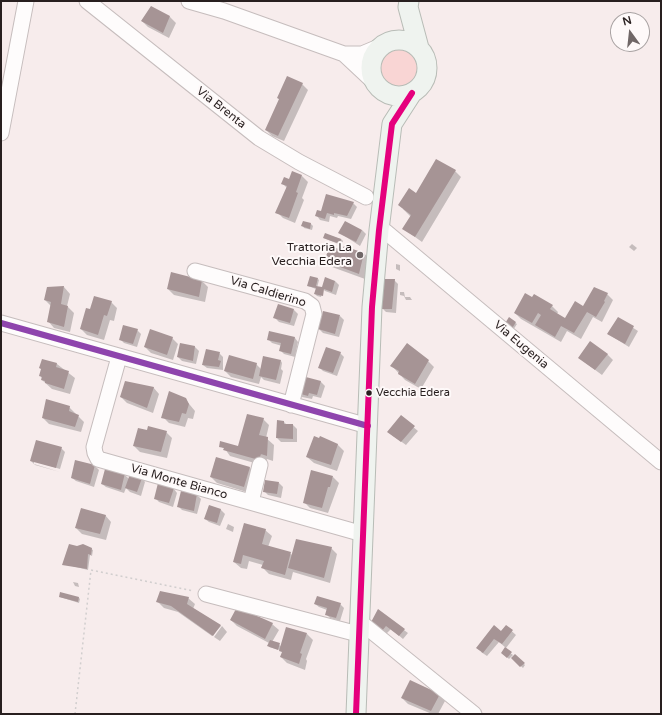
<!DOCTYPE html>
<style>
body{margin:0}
#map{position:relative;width:662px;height:715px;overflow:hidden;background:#f7ecec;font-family:"Varela Round",sans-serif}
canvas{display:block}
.frame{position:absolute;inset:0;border:2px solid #281f1f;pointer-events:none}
.north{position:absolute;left:610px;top:12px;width:40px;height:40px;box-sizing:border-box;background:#fef9f9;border:1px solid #a8a2a2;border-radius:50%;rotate:345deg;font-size:11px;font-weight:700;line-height:16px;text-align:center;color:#281f1f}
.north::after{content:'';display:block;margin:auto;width:14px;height:18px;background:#706767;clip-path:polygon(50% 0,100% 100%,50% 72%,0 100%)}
</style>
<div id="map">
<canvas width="662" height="715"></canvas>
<div class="frame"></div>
<div class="north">N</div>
</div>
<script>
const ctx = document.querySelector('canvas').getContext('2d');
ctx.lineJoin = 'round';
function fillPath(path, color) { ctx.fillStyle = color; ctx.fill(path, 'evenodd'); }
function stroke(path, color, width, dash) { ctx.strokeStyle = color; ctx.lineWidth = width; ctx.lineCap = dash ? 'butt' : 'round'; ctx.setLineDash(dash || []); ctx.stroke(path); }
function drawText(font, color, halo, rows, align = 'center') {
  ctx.font = font + ' "Varela Round",sans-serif'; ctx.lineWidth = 4; ctx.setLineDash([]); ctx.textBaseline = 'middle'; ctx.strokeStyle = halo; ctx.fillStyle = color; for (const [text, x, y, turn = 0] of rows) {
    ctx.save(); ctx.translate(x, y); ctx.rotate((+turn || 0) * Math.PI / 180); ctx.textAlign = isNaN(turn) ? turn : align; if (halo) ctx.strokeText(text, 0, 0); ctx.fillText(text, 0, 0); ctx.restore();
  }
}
fillPath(new Path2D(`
 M377 69a22 22 0 1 1 44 0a22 22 0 1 1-44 0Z`), '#f9d5d4');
fillPath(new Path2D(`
 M151 7 170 17 176 23 169 38 148 27 142 21Z
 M302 84 308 90 284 141 272 136 266 130 280 100 278 98Z
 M437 161 455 171 461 177 422 242 404 229 411 217 403 209 417 195Z
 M302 176 308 182 302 198 304 200 295 223 283 218 277 212 287 188 283 184Z
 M353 203 357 207 351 219 338 216 337 218 330 216 329 222 320 220 317 216 322 212Z
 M304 222 311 224 313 226 312 230 304 228 303 226Z
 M362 230 366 234 360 246 340 233Z
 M325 234 341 239 343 241 341 245 326 239 324 238Z
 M632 244 637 248 634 251 629 247Z
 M344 247 364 253 370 260 365 279 332 267 325 261 333 253 343 251Z
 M396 264 400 265V271L396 269Z
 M318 279 319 280 317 288 322 290 326 279 335 281 339 285 336 295 325 291 323 297 325 291 323 289 321 297 317 296 315 294 316 289 308 286Z
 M394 280 398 284 396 313 386 312 382 308Z
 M202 281 208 287 205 302 174 295 168 289Z
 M64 287 70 294 67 306 74 313 70 332 54 328 48 321 51 306 45 300Z
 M400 292H404L405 297H410L412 300H406L404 296 400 295Z
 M607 294 613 300 602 322 593 317 581 339 567 331 561 342 521 319 515 313 552 306 558 312 557 314 565 319Z
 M111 302 117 308 114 321 110 320 104 340 87 335 81 329 91 310Z
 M294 310 298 314 294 326 279 322 275 318Z
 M340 316 344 320 339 337 323 333 319 329Z
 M618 318 638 331 629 347 608 334Z
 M509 319 517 324 513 330 505 325Z
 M137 330 141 334 137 347 124 343 120 339Z
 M172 338 178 344 173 360 151 353 145 347Z
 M295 338 298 342 295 357 284 354 281 351 282 346 272 343 268 339Z
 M181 344 195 347 199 351 196 364 182 361 178 357Z
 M219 353 223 357V370L207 368 203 365Z
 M340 353 344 357 337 376 323 371 319 367Z
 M607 354 613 360 602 375 579 358Z
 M43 360 57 364 75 378 70 394 52 389 42 380 41 376Z
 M281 361 282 363 281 369 283 371 280 384 264 380 261 377 259 384 231 377 225 371 256 364 261 369Z
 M428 361 434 367 421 389 405 380 392 366Z
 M303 377 321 382 325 386 321 398 313 396 312 399 302 397 299 393Z
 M153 387 159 394 153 413 127 403 121 397Z
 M185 399 195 411 193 419 188 418 185 427 169 423 163 417Z
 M69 407 84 422 81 432 49 424 43 418Z
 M401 417 418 431 406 445 392 435Z
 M263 419 269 425 266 438 274 445 273 461 267 459 265 466 230 456 225 449 220 446 239 448Z
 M284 422 287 425H293L297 429V442H281L277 438Z
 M148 431 166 432 172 438 167 458 140 452 134 446Z
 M337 444 344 451 337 471 314 463 307 457Z
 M61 448 65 452 60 469 34 461V464L60 472 35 465 31 461Z
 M216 458 250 468 256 474 250 493 217 483 211 477Z
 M76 462 95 466 99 470 94 487 76 481 72 478Z
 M124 474 129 479 142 478 145 482 141 496 130 492 126 488 124 493 106 487 102 484Z
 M333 477 339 483 328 513 310 508 304 502Z
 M279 483 283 487 281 498 268 495 264 491Z
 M174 489 177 493 173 507 159 502 155 498Z
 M197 495 201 499 197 514 182 510 178 506Z
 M209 506 221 510 225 514 220 526 209 522 205 519Z
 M105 515 111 522 106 540 82 534 76 528Z
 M228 524 234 527 233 532 226 529Z
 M265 530 272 536 268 547 293 555 331 548 337 554 330 583 293 572 291 580 269 574 263 568V565L249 561 247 569 241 568 234 562Z
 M91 549 93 550 92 556 90 555 88 570 64 564Z
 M73 582 78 583 79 587 75 586Z
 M60 597H78L80 599 79 603Z
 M188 598 195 604 193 609 221 626 212 636 178 612 164 608 158 602Z
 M315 604H340L344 608 340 621 330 618 326 614 327 610 319 607Z
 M378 611 408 633 403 639 391 629 385 635 375 628Z
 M231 620 272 624 279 630 272 642 281 646 307 634 313 640 306 659 307 661 305 670 287 663 281 657 283 651 269 647V643L237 626Z
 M222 626 227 632 220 641 214 637Z
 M506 626 516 635 506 648 499 642 487 656 481 652Z
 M505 649 513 655 509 659 504 654Z
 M515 656 525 665 523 668 512 658Z
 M439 694 445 701 438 714H432L408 704 402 698Z`), '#0003');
fillPath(new Path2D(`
 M151 6 170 16 163 33 141 21Z
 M287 76 303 83 278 136 265 130 279 99 277 98Z
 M436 159 456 170 415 237 402 229 411 215 398 205 409 188 416 193Z
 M292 171 302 175 296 192 298 193 289 218 275 213 287 186 281 184 284 177 289 179Z
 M326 194 354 202 347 216 334 213V215L327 213 325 219 315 216 317 210 321 211Z
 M303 221 311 223 310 229 301 226Z
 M345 221 362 230 356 242 338 233Z
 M325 233 341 239 340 244 323 238Z
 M344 246 364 253 359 274 324 261 328 251 332 252 333 247 342 250Z
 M171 272 202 280 199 297 167 289Z
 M310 276 318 278 316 286 322 287 325 277 335 281 332 292 324 289 323 296 314 294 316 288 307 286Z
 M382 279H395L392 309H381Z
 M64 286 61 304 68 306 64 327 47 322 51 302 44 300 47 287Z
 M594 287 608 293 604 301 605 302 596 317 587 312 574 333 561 326 555 337 535 325 541 315 538 313 532 323 514 313 525 293 532 297 534 294 553 305 550 309 565 318 575 301 583 306Z
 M94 296 112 301 107 316 104 315 98 335 80 329 86 308 90 309Z
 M278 304 294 309 290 323 273 318Z
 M323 311 340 315 335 334 318 329Z
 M509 317 516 322 511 330 504 325Z
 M618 317 634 326 625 344 607 334Z
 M123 325 138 329 133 344 119 340Z
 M150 329 173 337 167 355 144 347Z
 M269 331 295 337 291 354 279 351 281 343 267 340Z
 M590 341 608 354 595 370 578 358Z
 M180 343 195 346 193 361 177 357Z
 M407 343 429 360 415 384 398 374 399 371 390 366Z
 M326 347 341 352 333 373 318 368Z
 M206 349 220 352 218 360 221 361 219 367 202 365Z
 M229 355 257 363 253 379 224 371Z
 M263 356 281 360 276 380 259 376Z
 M42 359 57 363 56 367 69 371 64 389 45 383V381L41 380 42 377 39 376 41 369 39 368Z
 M302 376 321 381 317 395 309 393 308 396 297 393Z
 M125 381 154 387 147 408 120 397Z
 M169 391 186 398 189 404 186 414 182 413 179 422 161 418Z
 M46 399 70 406 69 411 79 415 75 427 42 418Z
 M247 414 264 418 259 435 268 437 267 456 258 453 261 454 259 460 223 450 224 448 219 447 220 441 238 446Z
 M401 415 415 426 401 442 387 432Z
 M277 420 284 421V424H293V439L276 438Z
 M148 426 167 431 161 452 133 446 138 428 147 430Z
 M314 436 319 438 320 436 338 444 331 465 306 457Z
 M36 440 62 447 56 468 30 461Z
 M216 457 250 467 244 487 210 477Z
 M75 460 95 465 90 484 71 478Z
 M105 469 125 473 121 490 101 484Z
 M311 470 333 476 330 487H328L322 508 303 503Z
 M130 474 142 478 137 492 125 488Z
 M265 480 279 482 277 494 263 492Z
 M158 483 174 488 169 503 154 499Z
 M181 491 197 494 194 511 177 507Z
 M209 505 221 509 217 523 204 519Z
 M81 508 106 515 100 534 75 528Z
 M244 523 266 529 262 544 291 552 285 575 261 568 264 561 243 555 241 564 233 562Z
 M296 539 332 547 324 578 288 568Z
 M69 544 77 546 83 544 92 548 91 555 88 554 87 569 62 565Z
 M160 591 189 597 187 604 221 625 213 636 171 606 156 602Z
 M60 592 79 597 78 602 59 597Z
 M317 596 341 603 336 618 325 615 327 608 314 604Z
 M237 607 273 623 265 639 230 620Z
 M378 609 405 629 399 636 386 626 381 632 370 624Z
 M494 625 501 631 506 625 513 630 502 644 494 639 483 653 476 648Z
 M286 627 307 633 300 653 302 654 299 664 280 657 282 652 279 651Z
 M270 640 280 643 278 650 267 646Z
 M505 647 512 652 507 658 501 653Z
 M515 654 525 663 520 667 511 658Z
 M410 680 440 694 431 711 401 698Z`), '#a69495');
const minor = new Path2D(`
 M87 1 259 138 299 162 366 197
 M189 1 224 11 344 54H362L381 46
 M344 54 375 83
 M1 133 26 1
 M379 230 386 232 661 462
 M195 271 305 301 312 306 314 314 291 405
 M1 323 368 426
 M119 357 94 447 95 453 98 459 363 534
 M251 502 260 465
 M206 594 358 634
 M359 621 474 714`);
const major = new Path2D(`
 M409 1 408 7 419 48
 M371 68a28 28 0 1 1 56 0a28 28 0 1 1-56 0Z
 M356 714 372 307 379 230 392 124 412 93`);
stroke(minor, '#c6bdbd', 17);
stroke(major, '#b8bcb6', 21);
stroke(new Path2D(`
 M75 714 91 570 194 591`), '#d1cece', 1.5, [2, 3]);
stroke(minor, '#fefcfc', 15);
stroke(major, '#eff3ef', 19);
stroke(new Path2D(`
 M1 323 368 426`), '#8e44ad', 6);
stroke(new Path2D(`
 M356 714 372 307 379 230 392 124 412 93`), '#e5007d', 6);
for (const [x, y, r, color] of [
 [360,255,4,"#706767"],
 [369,393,3.5,"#281f1f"]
]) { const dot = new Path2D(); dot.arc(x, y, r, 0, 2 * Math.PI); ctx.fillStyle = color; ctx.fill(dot); stroke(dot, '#fef9f9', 1.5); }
drawText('11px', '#281f1f', '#fef9f9', [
 ["Vecchia Edera",376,393]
], 'left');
drawText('12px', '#281f1f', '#fef9f9', [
 ["Via Brenta",221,108,38],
 ["Via Caldierino",268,292,17],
 ["Via Eugenia",521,345,40],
 ["Via Monte Bianco",179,482,16]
]);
drawText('12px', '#281f1f', '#fef9f9', [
 ["Trattoria La",352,248],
 ["Vecchia Edera",352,262]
], 'right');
</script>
